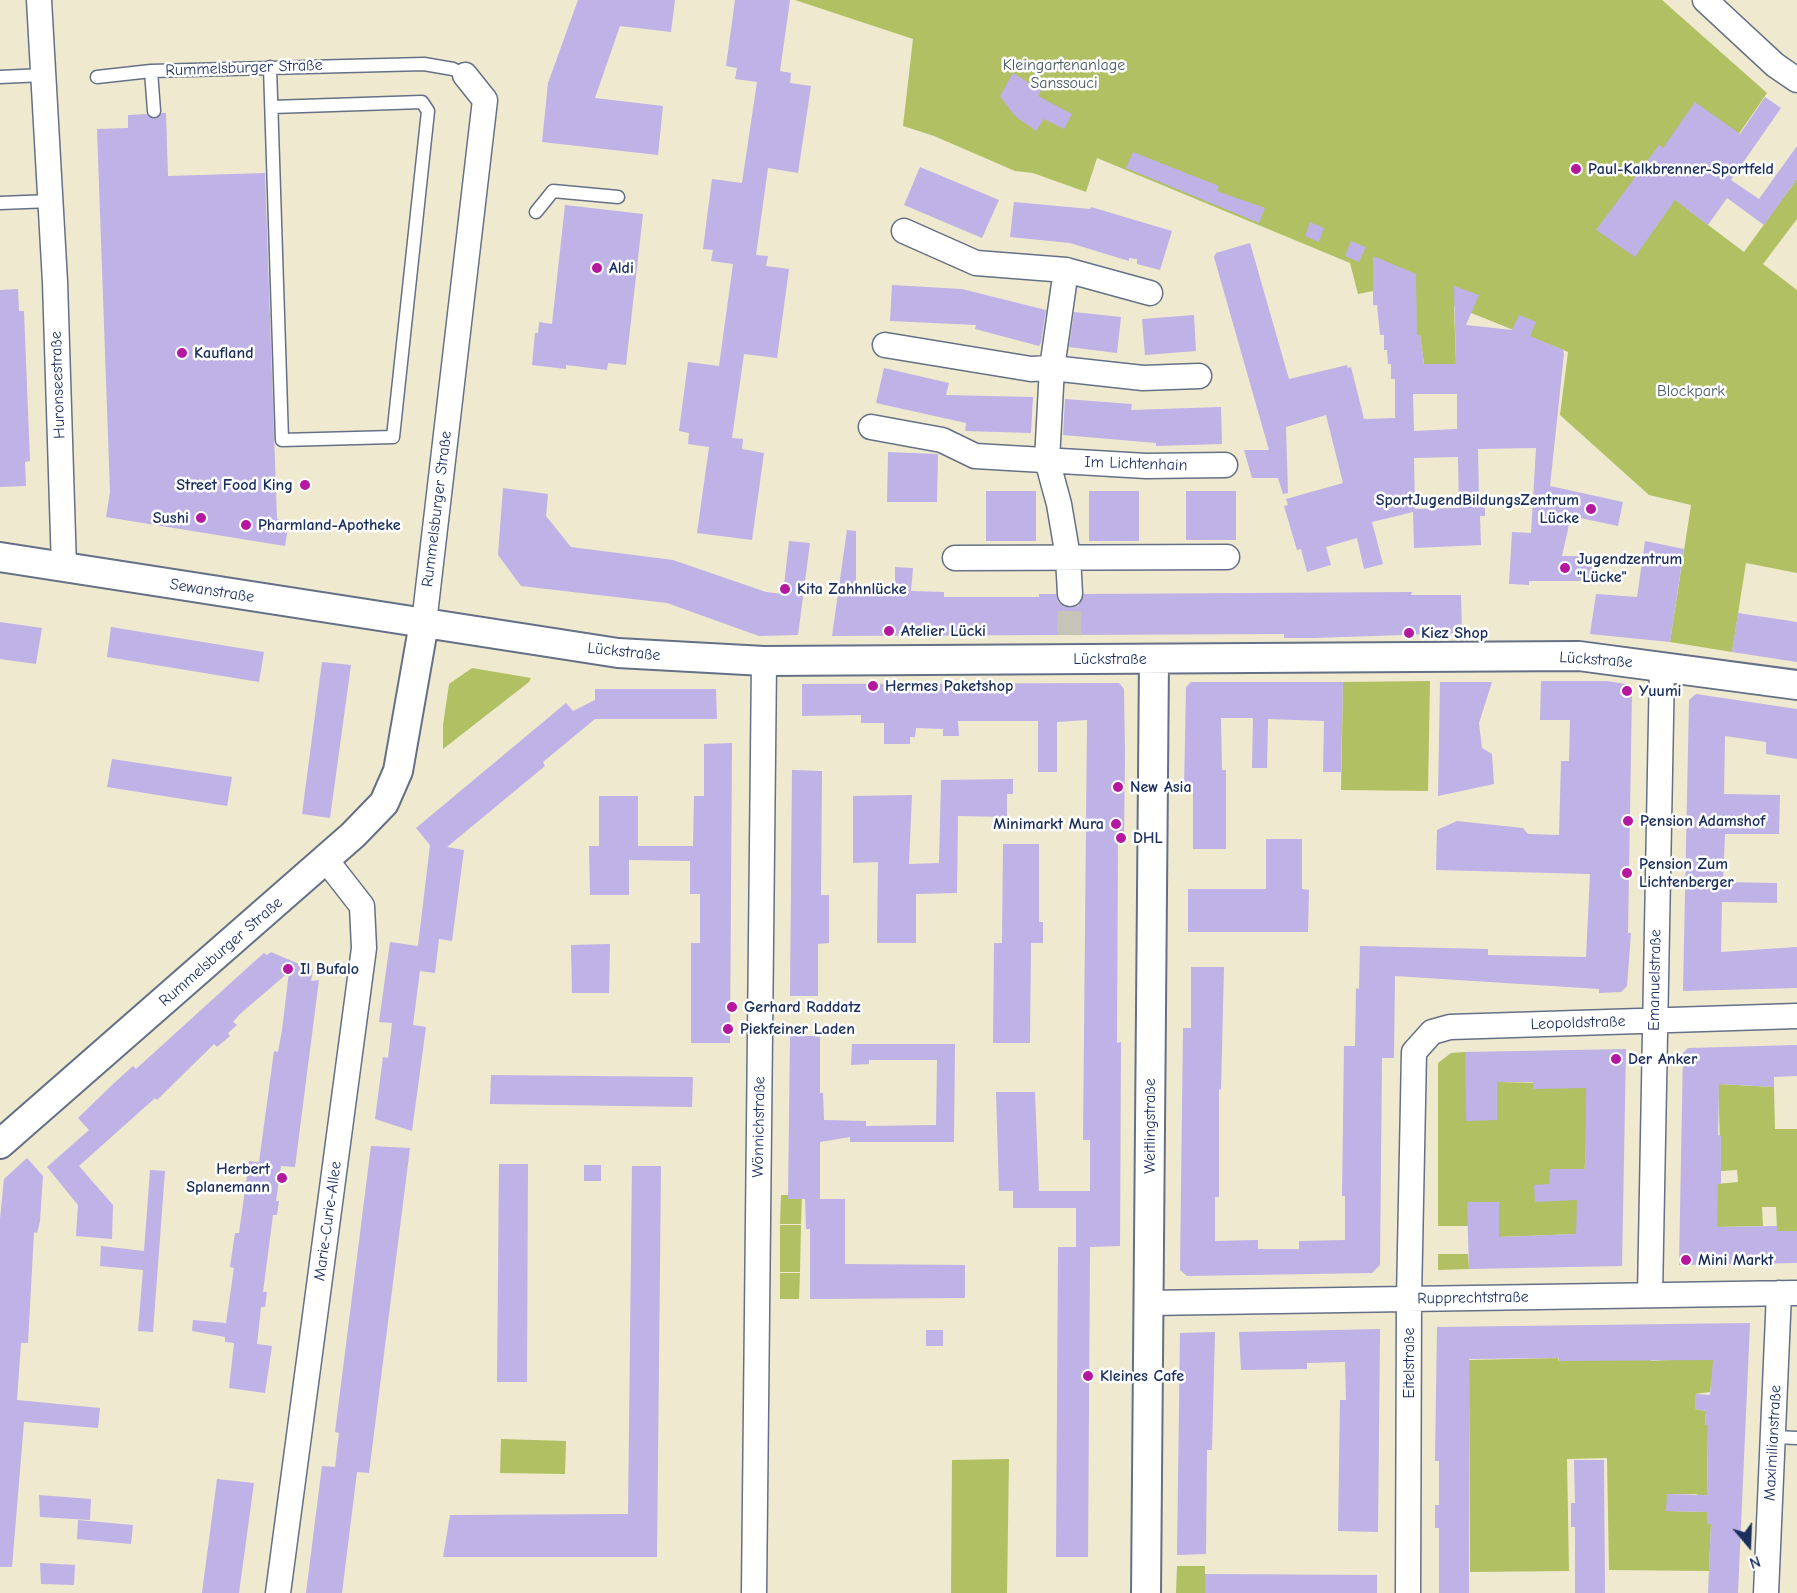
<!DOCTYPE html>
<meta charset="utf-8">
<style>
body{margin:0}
#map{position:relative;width:1797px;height:1593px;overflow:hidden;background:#efe9cf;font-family:"Comic Neue",sans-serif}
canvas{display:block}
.north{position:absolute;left:1719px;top:1515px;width:60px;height:60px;-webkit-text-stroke:4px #fff;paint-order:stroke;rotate:161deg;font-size:16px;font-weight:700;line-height:24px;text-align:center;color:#1b2f5e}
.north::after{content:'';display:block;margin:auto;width:21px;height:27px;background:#1b2f5e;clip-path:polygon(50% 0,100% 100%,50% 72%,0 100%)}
</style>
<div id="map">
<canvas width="1797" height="1593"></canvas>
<div class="north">N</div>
</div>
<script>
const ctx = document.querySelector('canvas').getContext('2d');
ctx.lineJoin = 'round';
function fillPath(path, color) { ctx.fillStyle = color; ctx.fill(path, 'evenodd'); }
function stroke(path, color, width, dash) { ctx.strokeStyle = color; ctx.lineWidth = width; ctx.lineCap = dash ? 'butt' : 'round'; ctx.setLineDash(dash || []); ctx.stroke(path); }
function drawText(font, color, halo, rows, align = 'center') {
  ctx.font = font + ' "Comic Neue",sans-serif'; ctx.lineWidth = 5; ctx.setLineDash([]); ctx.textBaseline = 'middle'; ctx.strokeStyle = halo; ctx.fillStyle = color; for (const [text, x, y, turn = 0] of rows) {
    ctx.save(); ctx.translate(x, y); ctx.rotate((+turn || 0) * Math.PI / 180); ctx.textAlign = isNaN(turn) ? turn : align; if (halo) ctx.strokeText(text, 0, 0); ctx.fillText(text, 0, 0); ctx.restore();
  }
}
fillPath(new Path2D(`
 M795 0H1662L1767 93 1687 209 1744 252 1797 179V219L1763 264 1797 290V573L1746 563 1732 652 1670 642 1691 505 1649 495 1560 415 1568 352 1454 306 1457 394 1427 364H1424L1420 335H1417L1373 291 1358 294 1350 263 1097 158 1086 192 1033 173 1015 171 934 136 903 126 913 39Z
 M472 668 531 678 529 682 443 749V725L449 684Z
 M1430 681 1428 791 1341 790 1343 682Z
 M1465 1052 1497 1082 1589 1084 1584 1181 1576 1234 1499 1237 1498 1202 1468 1203V1226H1438V1063L1451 1053Z
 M1718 1084 1774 1087 1775 1129H1797V1231H1777L1776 1207H1762L1763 1226 1717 1227 1716 1184 1738 1182 1737 1170 1721 1171Z
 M781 1195H802L801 1224H780Z
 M780 1225H801L800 1272H780Z
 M1438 1254H1468L1469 1269 1438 1270Z
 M780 1273H800L799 1299H780Z
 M1651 1355V1361L1715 1357 1710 1392 1695 1394V1409L1706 1411 1705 1425H1708L1707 1499 1696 1494H1667V1511L1707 1512V1524H1711L1709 1571 1609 1570 1607 1458 1567 1459 1569 1571 1470 1572 1469 1360 1558 1358 1559 1361Z
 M501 1439 566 1441 565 1474 500 1473Z
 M1009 1459 1007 1593H951L952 1460Z
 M1177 1566H1205V1593H1176Z`), '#b0c063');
fillPath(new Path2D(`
 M578 0H675L671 32 620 26 595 98 663 106 658 155 542 142 548 83Z
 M735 0H790L780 71 791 73 790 83 811 86 798 173 768 168 756 255 768 256 766 266 789 269 777 358 744 354 732 438 743 439 742 449 764 453 752 540 697 533 709 447 688 444 689 433 679 431 688 362 719 366 733 264 711 261 713 250 703 249 712 179 742 183 757 82 735 79 737 68 726 66Z
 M1013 73 1041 90 1038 96 1072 114 1064 129 1044 119 1036 131 1015 116 1000 96Z
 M1765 97 1781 108 1731 180 1759 199 1797 146V179L1764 225 1727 198 1708 225 1675 200 1635 257 1596 230 1659 145 1663 148 1695 102 1740 134Z
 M162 113H166L168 176 265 173 277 519 289 521 285 546 106 517 110 492 97 129 128 128V115L147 114 154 119Z
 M1133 152 1219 186 1217 191 1265 208 1259 223 1126 168Z
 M920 167 999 200 982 238 904 205Z
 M1014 202 1090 209 1091 207 1172 231 1160 270 1137 264V259L1129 258V261L1070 243 1010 237Z
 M565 205 643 214 626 365 608 363 607 370 566 365V369L532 365 535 333H538L539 322 552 324Z
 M1310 222 1324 228 1319 242 1305 236Z
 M1351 241 1366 247 1359 262 1345 256Z
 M1250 243 1289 379 1347 365 1348 368 1351 367 1364 419 1395 418V379H1391V364H1388L1387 350H1384V335H1380L1377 305H1373V256L1416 274 1417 335H1420L1424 364H1456L1454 286 1479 295 1466 325 1512 330 1519 315 1536 322 1530 336 1563 350 1564 354 1550 486 1623 502 1618 526 1571 516 1562 556H1592V581H1529V585L1509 584 1512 532 1531 533 1536 448 1478 449 1479 497H1485V516H1480L1481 545 1414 548 1413 512 1372 522 1383 564 1364 569 1357 538 1326 547 1331 565 1307 572 1301 549 1297 550 1284 506 1288 505 1286 499 1343 483 1326 415 1286 427 1288 493 1283 494 1278 478H1252L1244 450H1269L1214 257 1216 253ZM1413 394H1457V429L1414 431ZM1458 457 1459 508 1415 509 1414 458Z
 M892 285 962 289 1046 310 1041 343 1039 346 975 329 976 325 890 321Z
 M18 289 19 311H24L30 461 25 462 26 486 0 487V290Z
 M1074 312 1121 317 1117 353 1069 347Z
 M1194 315 1196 351 1145 355 1142 319Z
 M884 368 949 383 946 395 1033 397 1031 433 965 431 966 423 876 403Z
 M1065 399 1132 404 1131 410 1221 407 1222 444 1156 446V443L1063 435Z
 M888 452 938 454 937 502H887Z
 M503 488 548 494 546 516 571 547 673 560 766 592 783 594 789 541 810 543 798 635 759 636 667 603 521 586 498 555Z
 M986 491H1036V541H986Z
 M1089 491H1139V541H1089Z
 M1186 491H1236V540H1186Z
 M847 530 856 531V596H895V567L913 568 911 591 944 592V597H1039V594H1056L1058 602 1070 608 1078 606 1084 594 1412 592 1411 595H1461L1462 633 1314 638H1284V634L832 636Z
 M1645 541 1684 549 1670 642 1590 634 1596 594 1637 597Z
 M1738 613 1797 622V662L1732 652Z
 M0 622 42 628 36 664 0 659Z
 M111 627 264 652 259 682 107 657Z
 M322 662 351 665 330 818 302 814Z
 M1541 681H1606L1626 684 1632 692 1628 933H1631L1627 986 1621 992 1599 993V989L1395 976 1394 1058H1382L1380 1265 1372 1273 1187 1276 1180 1270 1183 1028H1191V967H1224L1221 1090 1219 1089V1197H1215V1241L1258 1240V1249H1299V1241L1345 1240V1196H1342L1344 1046H1355L1356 988 1359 989 1360 946 1488 949V955L1586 957 1590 874 1436 870 1437 830 1457 821 1523 828 1528 834 1559 835 1561 761H1569L1570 720H1540Z
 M1191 682H1343L1341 772H1323L1324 721 1268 719 1267 768H1252L1253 718H1221L1222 770H1226V849H1193V789H1184L1186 687Z
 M1440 682H1492L1479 723 1482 748 1492 754 1494 784 1438 796Z
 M1119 683 1124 689 1125 754 1124 843H1118L1117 1043 1121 1042 1120 1246 1090 1247 1088 1557H1056L1058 1247H1076V1208H1013V1191H999L996 1092H1035L1039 1191H1090V1140H1083L1087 720 1057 722V772H1038V721H958L959 736H943V729L916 728 915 737H910V744H884V723H861V715L802 716V684Z
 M595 689H716L717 719H595L543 762 545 766 447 847 464 850 452 941 439 939 435 973 420 971 413 1025 426 1027 412 1131 375 1119 383 1057 388 1058 392 1023 379 1022 390 942 418 946 430 845 416 828 566 703 573 711 595 700Z
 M1696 694 1797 709V759L1766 754V742L1725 736 1724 794 1780 795 1779 834H1725L1723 882 1777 883V903L1722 902 1721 952 1797 947V988L1683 991 1689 700Z
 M732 743 730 1043H691V943H700V894H690V861L629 860V895H590L589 846H599V796H638V846H693L694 796H704V744Z
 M112 759 232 777 227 806 107 787Z
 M792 770 822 771 821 895H829V943L818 944V996H790Z
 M1013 779V794H1007V817L958 816 957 893 916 894V943H877L878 862 853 863V796L912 795 909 864 939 863 941 780Z
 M1266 839H1302V889L1309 890 1308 932H1188V889H1266Z
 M1003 844H1039V922H1043V943H1031L1030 1043H993L994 943H1002Z
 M610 944 609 993H572L571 945Z
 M271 952 313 970 311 981 319 980 295 1167 281 1166 276 1201H279L277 1215H273L263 1292H267L265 1307H261L257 1344 272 1346 265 1393 229 1388 234 1343 225 1342V1337L192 1331 193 1320 226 1323 234 1268 230 1267 235 1233H239L249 1161 259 1162 274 1051 278 1052 282 1030 289 972 240 1014 233 1022 237 1025 228 1033 230 1036 217 1047 214 1044 157 1100 155 1098 79 1166 113 1205 112 1239 76 1236 78 1205 47 1167 89 1130 78 1118 112 1085 133 1066 136 1069 256 960 264 953 267 955Z
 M790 1036H820V1093H823L824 1120 866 1121V1126L936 1125 937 1060H869V1064L851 1065 852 1044H955L954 1142H850V1137L820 1142V1199H845V1264L965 1265V1298L810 1299V1229H806L805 1199H788Z
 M1797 1045V1076L1774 1077V1087L1719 1084 1718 1135 1721 1136V1184H1718L1717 1227 1777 1226V1231H1797V1263L1679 1265 1683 1053 1688 1048Z
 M1626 1049 1622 1266 1469 1269 1467 1202H1499V1237L1576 1234 1577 1200 1535 1202 1534 1185 1549 1184 1550 1169H1585L1586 1088 1533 1089V1082H1497V1120L1466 1121 1465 1052Z
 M491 1075 693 1077 692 1107 490 1104Z
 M371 1146 410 1148 369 1473 357 1472 342 1593H306L322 1466 335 1467 339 1433 335 1432Z
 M27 1158 43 1176 40 1221 37 1233 34 1232 28 1343H21L17 1400 100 1408 98 1428 24 1422 12 1567H0V1219L4 1179Z
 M499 1164H528L527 1382H497Z
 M584 1165H601V1181H584Z
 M632 1166H661L657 1557H443L450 1515 628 1514Z
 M150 1170 165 1171 153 1332 138 1331 143 1270 100 1266 101 1246 144 1251Z
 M1750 1323 1738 1593H1708L1711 1524H1707V1512L1666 1511 1667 1494 1707 1495 1708 1425H1705L1706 1411 1695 1409V1394L1710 1395 1713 1360 1559 1361V1358L1469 1359V1593H1439V1528H1435V1505H1439V1461H1435L1437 1327Z
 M1380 1329 1378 1532 1338 1531 1340 1400H1346L1345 1362 1307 1363V1369L1241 1370 1239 1332Z
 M926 1330H943V1346H926Z
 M1215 1332 1212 1450H1207L1206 1554 1177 1555 1180 1333Z
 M1574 1460H1604L1605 1593H1575V1527H1571V1503H1575Z
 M217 1479 254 1483 239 1593H202Z
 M39 1495 91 1499 90 1520 40 1517Z
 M78 1520 133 1525 131 1544 77 1539Z
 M40 1563 75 1565 74 1585 41 1584Z
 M1205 1574 1377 1575V1593H1205Z`), '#beb2e6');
stroke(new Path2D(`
 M1069 635 1070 594`), '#c5c4b8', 24, [24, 12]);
const service = new Path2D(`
 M270 67 282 440 393 437 428 111 422 102 272 107
 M151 71 154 111
 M0 77 43 75
 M97 77 151 71 424 64 453 69 465 75
 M0 203 51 201
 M536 212 553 191 618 197
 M1774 1437 1797 1438`);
const minor = new Path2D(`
 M39 0 55 282 64 568
 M1705 0 1775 65 1797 80
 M904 231 976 263 1066 270 1150 293
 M1066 270 1052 368 1047 460 1059 504 1068 557 1070 594
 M885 345 1031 369 1052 368 1143 378 1199 376
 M871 427 942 440 975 456 1146 466 1225 465
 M955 558 1227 557
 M424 623 485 100 465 75
 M1650 1295 1662 666
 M1148 1303 1797 1293
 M278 1593 364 948 362 906 326 860
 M754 1593 764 661
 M1408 1593 1409 1299 1414 1052 1432 1032 1450 1027 1797 1016
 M1766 1593 1779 1293`);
const tertiary = new Path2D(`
 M0 557 618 653 764 661 1579 656 1797 685
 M0 1144 353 835 384 803 398 771 424 623
 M1146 1593 1154 659`);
stroke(service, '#657086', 15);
stroke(minor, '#657086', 27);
stroke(tertiary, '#657086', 32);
stroke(service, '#fff', 12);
stroke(minor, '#fff', 24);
stroke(tertiary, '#fff', 28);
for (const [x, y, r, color] of [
 [1576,169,6,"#b5179e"],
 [597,268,6,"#b5179e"],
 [182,353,6,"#b5179e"],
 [305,485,6,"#b5179e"],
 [1591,509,6,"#b5179e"],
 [201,518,6,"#b5179e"],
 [246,525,6,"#b5179e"],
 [1565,568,6,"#b5179e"],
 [785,589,6,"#b5179e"],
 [889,631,6,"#b5179e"],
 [1409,633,6,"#b5179e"],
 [873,686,6,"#b5179e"],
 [1627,691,6,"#b5179e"],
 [1118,787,6,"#b5179e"],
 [1628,821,6,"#b5179e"],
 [1116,824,6,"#b5179e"],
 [1121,838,6,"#b5179e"],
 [1627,873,6,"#b5179e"],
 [288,969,6,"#b5179e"],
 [732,1007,6,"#b5179e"],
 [728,1029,6,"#b5179e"],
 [1616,1059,6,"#b5179e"],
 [282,1178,6,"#b5179e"],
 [1686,1260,6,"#b5179e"],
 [1088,1376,6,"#b5179e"]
]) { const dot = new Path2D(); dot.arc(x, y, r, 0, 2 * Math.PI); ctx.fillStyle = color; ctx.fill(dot); stroke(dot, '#fff', 2); }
drawText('16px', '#485a60', '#fff', [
 ["Kleingartenanlage",1064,65],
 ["Sanssouci",1064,83],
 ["Blockpark",1691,391]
]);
drawText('16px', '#1b2f5e', '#fff', [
 ["Rummelsburger Straße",244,68,-2],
 ["Huronseestraße",58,385,-92],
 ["Im Lichtenhain",1136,464,2],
 ["Rummelsburger Straße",437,509,-83],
 ["Sewanstraße",212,591,9],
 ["Lückstraße",624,652,6],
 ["Lückstraße",1110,659],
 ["Lückstraße",1596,660,4],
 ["Rummelsburger Straße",221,952,-41],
 ["Emanuelstraße",1655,980,-89],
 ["Leopoldstraße",1578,1023,-2],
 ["Weitlingstraße",1150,1126,-90],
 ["Wönnichstraße",759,1127,-89],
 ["Marie-Curie-Allee",328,1221,-82],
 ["Rupprechtstraße",1473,1298,-1],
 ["Eitelstraße",1409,1363,-90],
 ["Maximilianstraße",1773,1443,-87]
]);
drawText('bold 16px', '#1b2f5e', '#fff', [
 ["Paul-Kalkbrenner-Sportfeld",1588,169],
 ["Aldi",609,268],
 ["Kaufland",194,353],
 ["Street Food King",293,485,"right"],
 ["SportJugendBildungsZentrum",1579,500,"right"],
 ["Lücke",1579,518,"right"],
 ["Sushi",189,518,"right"],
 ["Pharmland-Apotheke",258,525],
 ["Jugendzentrum",1577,559],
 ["\"Lücke\"",1577,577],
 ["Kita Zahhnlücke",797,589],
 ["Atelier Lücki",901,631],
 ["Kiez Shop",1421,633],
 ["Hermes Paketshop",885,686],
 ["Yuumi",1639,691],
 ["New Asia",1130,787],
 ["Pension Adamshof",1640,821],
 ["Minimarkt Mura",1104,824,"right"],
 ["DHL",1133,838],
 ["Pension Zum",1639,864],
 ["Lichtenberger",1639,882],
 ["Il Bufalo",300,969],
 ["Gerhard Raddatz",744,1007],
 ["Piekfeiner Laden",740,1029],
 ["Der Anker",1628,1059],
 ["Herbert",270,1169,"right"],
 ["Splanemann",270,1187,"right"],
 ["Mini Markt",1698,1260],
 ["Kleines Cafe",1100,1376]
], 'left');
</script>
